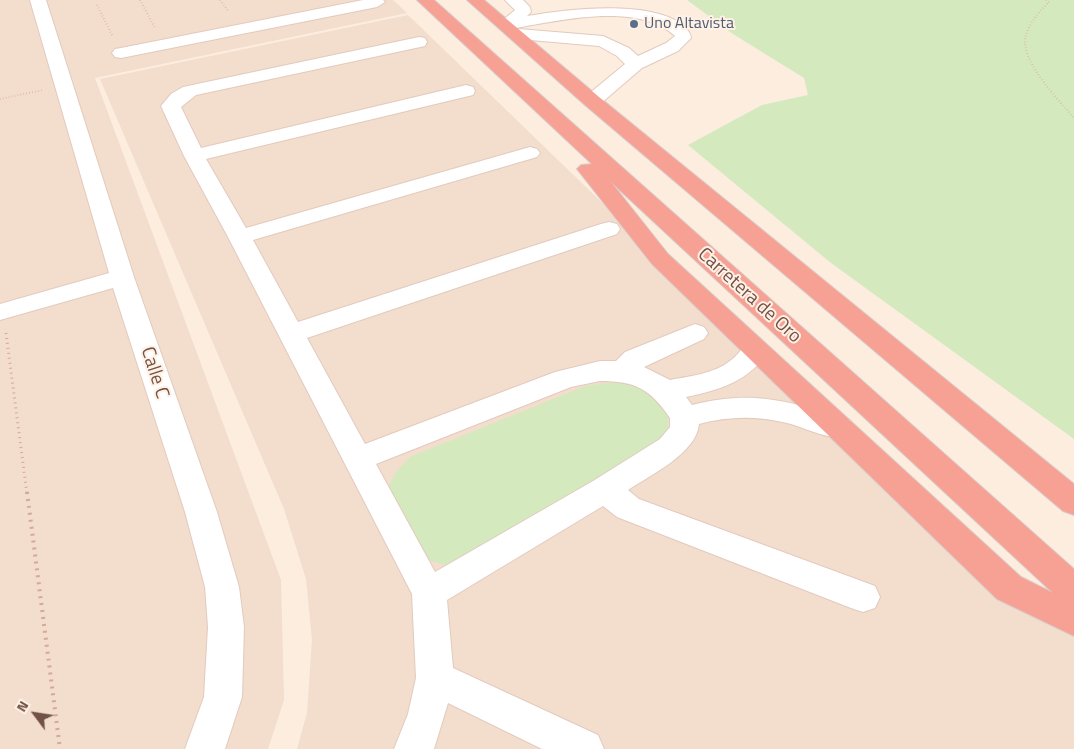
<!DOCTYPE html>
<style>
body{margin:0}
#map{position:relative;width:1074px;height:749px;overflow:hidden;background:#fceddf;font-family:"Titillium Web",sans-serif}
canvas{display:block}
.north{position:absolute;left:10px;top:689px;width:50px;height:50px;-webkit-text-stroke:4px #fff1e5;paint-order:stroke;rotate:301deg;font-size:14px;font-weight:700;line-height:20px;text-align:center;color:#725147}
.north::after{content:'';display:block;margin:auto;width:18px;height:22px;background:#725147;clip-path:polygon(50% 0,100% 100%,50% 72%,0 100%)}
</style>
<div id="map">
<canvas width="1074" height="749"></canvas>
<div class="north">N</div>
</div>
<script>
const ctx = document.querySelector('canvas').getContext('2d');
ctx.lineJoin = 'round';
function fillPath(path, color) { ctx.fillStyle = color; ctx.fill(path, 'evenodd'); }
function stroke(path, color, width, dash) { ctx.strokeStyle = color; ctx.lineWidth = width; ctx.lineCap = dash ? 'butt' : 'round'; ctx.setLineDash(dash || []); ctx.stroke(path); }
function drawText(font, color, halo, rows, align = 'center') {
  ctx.font = font + ' "Titillium Web",sans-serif'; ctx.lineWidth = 4; ctx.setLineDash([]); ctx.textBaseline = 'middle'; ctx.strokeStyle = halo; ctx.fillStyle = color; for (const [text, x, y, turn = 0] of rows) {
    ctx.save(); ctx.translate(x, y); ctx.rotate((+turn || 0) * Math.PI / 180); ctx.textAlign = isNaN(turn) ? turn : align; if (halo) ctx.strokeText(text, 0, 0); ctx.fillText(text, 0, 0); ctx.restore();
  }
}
fillPath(new Path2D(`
 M0 0H393L407 13 95 78 281 580 284 700 268 749H0Z
 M408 15 679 277 1074 637V749H297L307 713 312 640 306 579 284 509 100 79Z`), '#f3ddcd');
fillPath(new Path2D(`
 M687 0H1074V439L831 263 688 145 762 105 808 95 804 78 733 34Z
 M614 382 641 388 668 413V429L659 445 456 568 428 560 387 489 396 472 410 457 585 386Z`), '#d5e9be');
const minor = new Path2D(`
 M30 0H46L134 277 217 512 239 587 244 627 242 697 225 749H185L204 697 208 627 205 587 185 512 113 288 0 320V304L109 273Z
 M363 0H383L385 2 377 7 121 58 115 57 112 53 115 49 121 48Z
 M505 0H523L530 7 531 12 527 16C569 9 645 0 680 23 685 28 691 32 691 38L678 51 642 68 599 105H585L583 101 585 97 625 64 617 56 599 46 519 39 513 38 511 34 513 30 519 29 603 36 629 48 638 56 666 43 675 36C636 0 553 22 505 30L499 28 497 25 515 10Z
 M419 37 425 38 427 42 425 46 196 95 181 107 201 148 466 85 473 87 475 91 473 95 206 159 246 228 523 149 530 147 537 149 540 153 537 157 253 240 298 322 601 224 609 222 617 224 620 229 617 234 307 338 365 444 555 372 600 361H616L625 352 695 324 704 327 708 333 704 339 644 367 670 380C690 376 713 374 730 361 745 350 744 337 765 344L769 350C750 381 720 390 686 397L692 405C755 389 790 402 850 420L855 428 850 436C831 442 807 428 787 423 757 416 729 416 699 424 697 453 649 476 628 490L639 499 875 586 880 597 875 608 863 612 851 608 617 517 603 506 447 600 453 668 598 735 604 749H542L448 703 434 749H394L408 714 416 678 412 594 228 237 184 156 161 106 171 94 183 87ZM600 381C636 381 650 389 670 418V427L660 439 593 481 435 572 376 464 571 387Z`);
const highway = new Path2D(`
 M417 0H434L1074 569V636L997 599 652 264 577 169 581 165 592 164ZM611 182 1053 593 1021 577 668 254Z
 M467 0H484L599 97 1074 484V515L1063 511 585 105Z`);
stroke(minor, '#e2cabe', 2);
stroke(highway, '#d8cecb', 2);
stroke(new Path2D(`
 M140 0 155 28
 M220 0 229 12
 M1046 0 1049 2C1039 12 1026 26 1025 41 1024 64 1059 101 1074 118
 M97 5 113 37
 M0 99 43 90`), '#d5a99a', 2, [0.5, 2.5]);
stroke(new Path2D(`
 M6 333 27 494`), '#d5a99a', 3, [1, 4]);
stroke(new Path2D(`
 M27 492 60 749`), '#d5a99a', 4, [2, 5]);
fillPath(minor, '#fff');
fillPath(highway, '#f7a195');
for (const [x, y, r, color] of [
 [634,24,5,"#5c6f8a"]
]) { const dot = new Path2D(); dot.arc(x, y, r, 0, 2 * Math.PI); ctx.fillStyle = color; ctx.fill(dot); stroke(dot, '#fff1e5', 2); }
drawText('16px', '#4e5e75', '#fff1e5', [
 ["Uno Altavista",644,24]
], 'left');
drawText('19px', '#725147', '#fff1e5', [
 ["Carretera de Oro",749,296,42],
 ["Calle C",154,373,72]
]);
</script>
